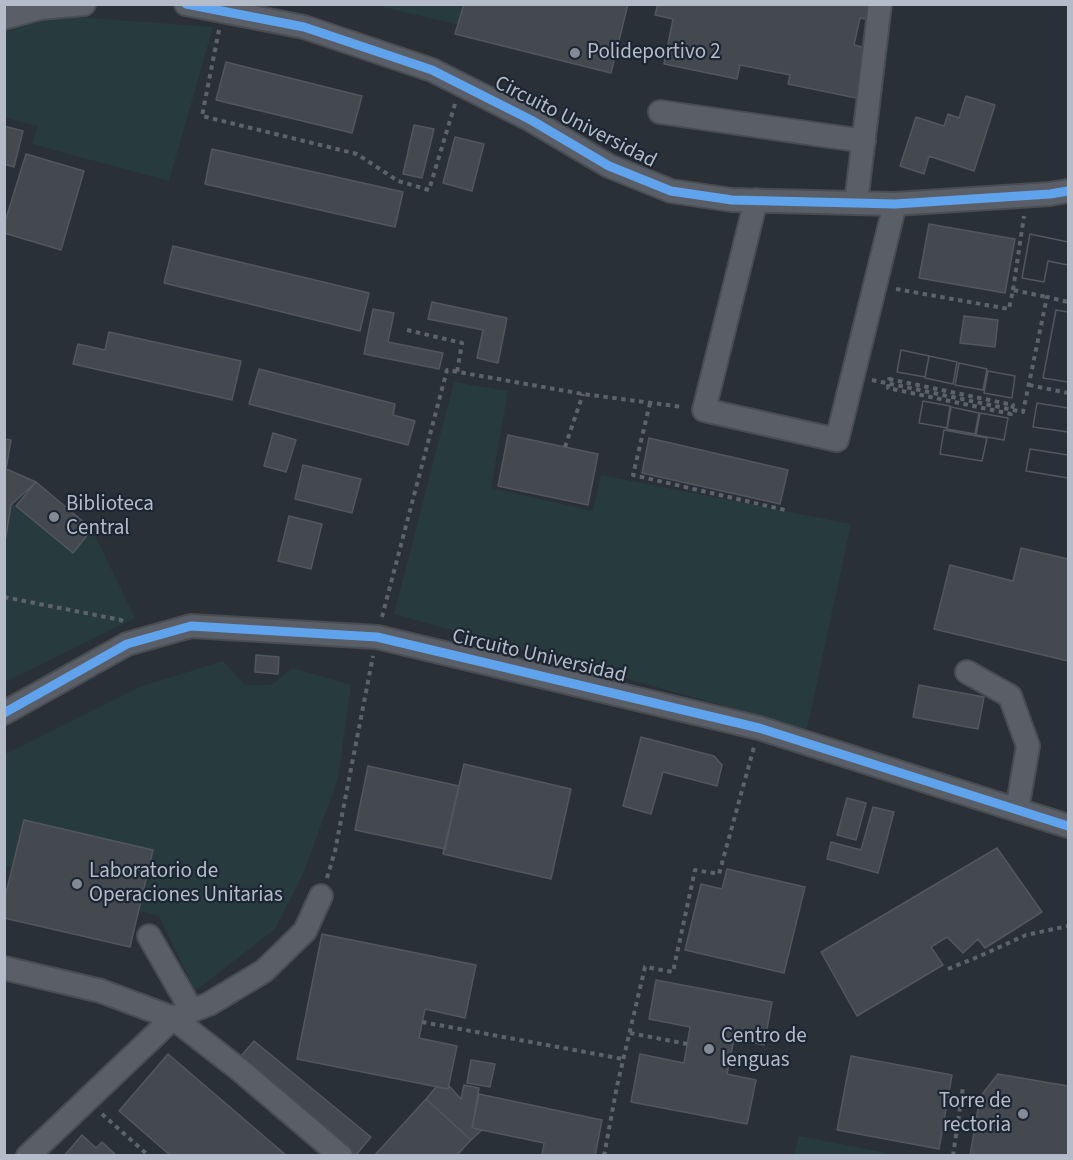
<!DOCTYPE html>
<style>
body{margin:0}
#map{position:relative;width:1073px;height:1160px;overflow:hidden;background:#2a3038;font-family:"Source Sans 3",sans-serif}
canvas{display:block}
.frame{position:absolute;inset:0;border:6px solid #b4bcc9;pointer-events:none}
</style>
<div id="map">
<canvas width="1073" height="1160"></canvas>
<div class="frame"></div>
</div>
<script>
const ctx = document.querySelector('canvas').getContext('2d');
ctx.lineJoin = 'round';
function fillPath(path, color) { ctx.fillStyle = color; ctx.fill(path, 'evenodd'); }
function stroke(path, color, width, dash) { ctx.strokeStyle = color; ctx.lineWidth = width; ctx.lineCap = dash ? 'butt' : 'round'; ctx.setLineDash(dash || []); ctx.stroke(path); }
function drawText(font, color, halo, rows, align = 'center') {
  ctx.font = font + ' "Source Sans 3",sans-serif'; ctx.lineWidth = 4.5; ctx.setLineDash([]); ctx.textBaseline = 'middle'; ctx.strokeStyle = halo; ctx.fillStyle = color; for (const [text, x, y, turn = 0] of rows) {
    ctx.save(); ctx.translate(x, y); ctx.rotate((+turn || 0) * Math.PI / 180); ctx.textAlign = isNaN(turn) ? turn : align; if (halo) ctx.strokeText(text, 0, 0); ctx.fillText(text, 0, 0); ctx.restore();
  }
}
fillPath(new Path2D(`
 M384 4 464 5 459 25 383 7Z
 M63 16 213 27 169 181 32 144 38 126 5 118 4 32Z
 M454 382 508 391 491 488 593 511 601 475 851 524 807 729 394 614Z
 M36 482 92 529 135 618 5 682V504L16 506Z
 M223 661 245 685H271L293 668 351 685 338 778 304 872 275 929 195 991 159 916 139 911 153 850 24 820 12 868 5 866V754L139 687Z
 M799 1136 897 1155H794Z`), '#273a3e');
const building = new Path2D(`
 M464 4H628L611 73 455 34Z
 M658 4H869L866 19 860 18 854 45 867 48 856 98 788 84 790 75 740 65 737 79 664 64 673 19 655 15Z
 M226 62 362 96 352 133 216 100Z
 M966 96 995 105 974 171 929 156 924 174 900 166 916 117 944 126 948 114 959 118Z
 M414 125 434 129 422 178 403 174Z
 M4 126 23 131 14 167 4 164Z
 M455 137 484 144 472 191 443 183Z
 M212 149 403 192 395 227 205 184Z
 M26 154 84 171 61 250 4 233V225Z
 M929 224 1015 239 1005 293 919 278Z
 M1030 234 1068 242V265L1048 261 1044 282 1022 278Z
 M1030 234 1068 242V265L1048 261 1044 282 1022 278Z
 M173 246 369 293 360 331 164 283Z
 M432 302 507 318 498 363 477 358 483 330 428 319Z
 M373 309 394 313 388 342 443 353 439 369 364 354Z
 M1056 310 1068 312V382L1043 378Z
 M1056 310 1068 312V382L1043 378Z
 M964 316 998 320 995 347 960 343Z
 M109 332 241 361 232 400 73 364 78 344 105 350Z
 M901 350 929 356 925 377 897 372Z
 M901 350 929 356 925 377 897 372Z
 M929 356 957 362 953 384 925 378Z
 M929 356 957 362 953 384 925 378Z
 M959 363 987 369 983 390 955 385Z
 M959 363 987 369 983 390 955 385Z
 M259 369 395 404 393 415 415 421 408 445 249 404Z
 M988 371 1015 376 1012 398 984 393Z
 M988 371 1015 376 1012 398 984 393Z
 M923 401 950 406 947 428 919 423Z
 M923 401 950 406 947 428 919 423Z
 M1037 403 1068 408V432L1033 427Z
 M1037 403 1068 408V432L1033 427Z
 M951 407 979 413 975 434 947 429Z
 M951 407 979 413 975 434 947 429Z
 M980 413 1008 418 1004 440 976 435Z
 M980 413 1008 418 1004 440 976 435Z
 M944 430 987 438 982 461 940 454Z
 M944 430 987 438 982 461 940 454Z
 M273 433 296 440 286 472 264 466Z
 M508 435 598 454 588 505 498 486Z
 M649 438 788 470 780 504 642 473Z
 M4 439 11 440 6 469 36 482 11 505 4 548Z
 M1030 449 1068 455V478L1026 471Z
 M1030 449 1068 455V478L1026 471Z
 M303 465 361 479 352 513 295 499Z
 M36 482 92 529 73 553 16 506Z
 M289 516 322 524 311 569 278 561Z
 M1021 548 1068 559V661L934 629 950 565 1013 581Z
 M256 655 279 657 278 674 255 672Z
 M919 685 984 697 978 729 913 717Z
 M641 737 714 756 722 765 717 786 663 772 651 814 623 806Z
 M464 764 571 789 551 879 443 854Z
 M368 766 459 786 445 849 355 830Z
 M847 798 866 803 856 840 837 835Z
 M873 807 894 812 878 873 827 859 831 842 861 850Z
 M24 820 153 850 130 947 4 918V901Z
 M997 848 1042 912 985 948 978 939 963 953 947 937 931 947 943 965 857 1016 821 952Z
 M727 869 805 887 784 973 685 950 701 884 722 889Z
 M322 934 476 965 465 1018 425 1009 419 1038 457 1046 448 1089 297 1059Z
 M656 980 772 1002 764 1045 734 1039 727 1074 756 1080 747 1124 631 1102 640 1054 684 1063 690 1027 649 1019Z
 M254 1041 371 1137 355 1156H346L235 1063Z
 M168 1054 287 1156H171L119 1111Z
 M851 1056 952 1075 939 1149 837 1130Z
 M471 1060 495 1064 490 1087 467 1083Z
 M998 1074 1068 1086V1156H970L980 1097Z
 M464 1085 479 1088 472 1128 482 1130 471 1140 426 1099 436 1087 448 1089 449 1086 461 1099Z
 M479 1094 602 1120 595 1156H542L544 1143 472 1128Z
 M426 1099 471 1140 456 1156H374Z
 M82 1135 96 1148 102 1142 117 1156H64Z`);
fillPath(building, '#444950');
stroke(building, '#52575f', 1.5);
const minor = new Path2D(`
 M186 4 304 27 432 70 531 120 609 166 671 191 732 200 895 204 1050 194 1068 191
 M4 18 41 8 84 4
 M660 112 864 141
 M756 200 704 410 837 440 895 204
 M856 203 880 4
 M967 672 1010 696 1028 746 1017 810
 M4 713 127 644 191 626 377 637 759 728 1068 826
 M149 936 192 1011
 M4 968 101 991 173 1018 240 1070 341 1156
 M28 1156 173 1018 209 1004 264 971 305 931 321 896`);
stroke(minor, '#484c53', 26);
stroke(new Path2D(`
 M219 30 202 116 357 154 398 181 429 190 455 104
 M896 289 1009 309 1013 290 1047 297
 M1013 290 1024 216
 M407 330 462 343 457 372
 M889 379 1013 405 1011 414 888 388Z
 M872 380 1023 412 1047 297 1068 302
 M1029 385 1068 393
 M650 403 633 475 785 510
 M565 447 583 394
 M4 597 121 620 124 622
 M382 617 447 370 583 394 683 407
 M327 878 335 851 373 656
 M948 969 980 956 1026 935 1068 926
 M422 1022 623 1059
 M630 1033 687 1044
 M102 1114 149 1156
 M604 1156 617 1086 645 967 673 972 695 870 719 874 754 747
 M953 1156 963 1087`), '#5d636a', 4, [4.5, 4.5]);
stroke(minor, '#5a5e66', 22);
stroke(new Path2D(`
 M186 4 304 27 432 70 531 120 609 166 671 191 732 200 895 204 1050 194 1068 191
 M4 713 127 644 191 626 377 637 759 728 1068 826`), '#60a3ed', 9);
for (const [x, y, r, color] of [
 [575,53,6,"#848b96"],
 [54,517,6,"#848b96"],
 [77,884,6,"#848b96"],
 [709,1049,6,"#848b96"],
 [1023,1114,6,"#848b96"]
]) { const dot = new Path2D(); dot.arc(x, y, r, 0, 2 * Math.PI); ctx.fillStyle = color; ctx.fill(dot); stroke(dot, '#1d2633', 2); }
drawText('21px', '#b4bcc9', '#1d2633', [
 ["Polideportivo 2",587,53],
 ["Biblioteca",66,505],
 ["Central",66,529],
 ["Laboratorio de",89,872],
 ["Operaciones Unitarias",89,896],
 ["Centro de",721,1037],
 ["lenguas",721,1061],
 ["Torre de",1011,1102,"right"],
 ["rectoria",1011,1126,"right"]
], 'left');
drawText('21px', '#b4bcc9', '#1d2633', [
 ["Circuito Universidad",575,123,27],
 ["Circuito Universidad",539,657,13]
]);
</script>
